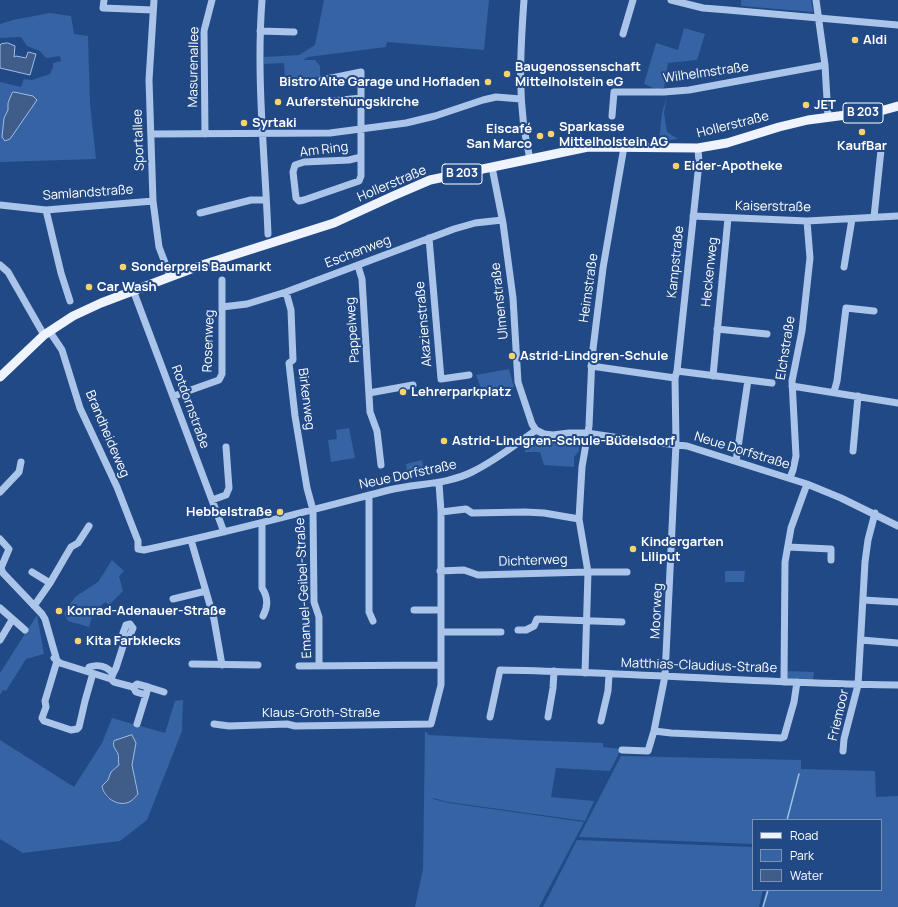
<!DOCTYPE html>
<meta charset="utf-8">
<style>
body{margin:0}
#map{position:relative;width:898px;height:907px;overflow:hidden;background:#214986;font-family:Manrope,sans-serif}
canvas{display:block}
.legend{position:absolute;left:752px;top:819px;width:130px;height:72px;box-sizing:border-box;background:#214986;border:1px solid #7a92b6;margin:0;padding:5px 7px;list-style:none;font-size:12px;color:#fff}
.legend li{display:flex;align-items:center;gap:8px;height:20px}
.legend b{width:20px;border:1px solid #7a92b6}
</style>
<div id="map">
<canvas width="898" height="907"></canvas>
<ul class="legend">
<li><b style="height:5px;background:#eef3fe"></b>Road</li>
<li><b style="height:11px;background:#3563a3"></b>Park</li>
<li><b style="height:11px;background:#405d89"></b>Water</li>
</ul>
</div>
<script>
const ctx = document.querySelector('canvas').getContext('2d');
ctx.lineJoin = 'round';
function fillPath(path, color) { ctx.fillStyle = color; ctx.fill(path, 'evenodd'); }
function stroke(path, color, width, dash) { ctx.strokeStyle = color; ctx.lineWidth = width; ctx.lineCap = dash ? 'butt' : 'round'; ctx.setLineDash(dash || []); ctx.stroke(path); }
function drawText(font, color, halo, rows, align = 'center') {
  ctx.font = font + ' Manrope,sans-serif'; ctx.lineWidth = 4; ctx.setLineDash([]); ctx.textBaseline = 'middle'; ctx.strokeStyle = halo; ctx.fillStyle = color; for (const [text, x, y, turn = 0] of rows) {
    ctx.save(); ctx.translate(x, y); ctx.rotate((+turn || 0) * Math.PI / 180); ctx.textAlign = isNaN(turn) ? turn : align; if (halo) ctx.strokeText(text, 0, 0); ctx.fillText(text, 0, 0); ctx.restore();
  }
}
fillPath(new Path2D(`
 M324 0H489L484 50 387 42 386 47 308 57 303 60H315L320 66V77L285 79 284 63 264 64V57L299 55 315 45Z
 M741 0H811L813 12 741 6Z
 M50 13 71 16 74 34 88 36 90 103 96 159 0 162V82L21 87 24 79 32 80 50 74 53 67V63L61 61 60 56 47 58 45 57 40 51 27 46 21 37 0 38V24L13 20Z
 M684 28 705 34 697 60 668 63 664 88 656 89 644 84 656 43 678 50Z
 M667 96 664 113 667 132 678 139 659 141 662 113Z
 M509 369 514 387 484 396 476 375Z
 M349 428 355 458 331 462 328 440 337 439 336 430Z
 M579 440V451L574 457V467L544 465 540 452H525V444Z
 M422 460 424 472 407 475 406 464Z
 M112 560 124 571 119 576 123 591 109 605 105 602 93 613 89 627 68 621 64 613 75 597 98 582Z
 M725 571H745L744 582H725Z
 M37 615 44 654 26 659 6 691 3 690 0 695V673Z
 M786 671 814 672 813 680H786Z
 M183 700 182 731 147 820 120 841 23 853 0 839V740L74 787 102 743 112 718 165 733 175 701ZM136 743 132 765 138 791 115 802 107 798 103 792 111 772 119 765 118 755Z
 M425 731 429 735 523 740 603 743V747L621 749 610 771 556 768 551 797 594 801 585 821 448 802 433 798V799L449 803 584 822 539 907H415L423 869Z
 M621 756 801 760V769L875 771 876 797 898 796V907H762L766 890H881V820H753V844L579 837Z
 M577 840 753 847V890H763L759 907H543Z`), '#3563a3');
const water = new Path2D(`
 M8 43 15 46 14 57 16 56 26 58 28 52 36 54 30 75 0 68V45L1 44Z
 M14 92 33 96 37 100 10 139 5 141 2 137 4 118 8 110V103L12 93Z
 M132 735 136 743 132 765 138 794C136 796 134 799 131 801 120 808 104 799 102 786L108 780 111 772 119 765C118 762 119 757 118 754 116 749 112 747 114 741Z`);
fillPath(water, '#405d89');
stroke(water, '#9ebfea', 1);
stroke(new Path2D(`
 M787 820 799 774
 M763 907 768 890`), '#9ebfea', 1.5);
stroke(new Path2D(`
 M104 0 103 8 153 10
 M154 0 149 80 153 201 159 247 170 276
 M262 0C256 78 265 156 268 234
 M524 0C520 55 517 105 530 159
 M671 0 703 8 728 10 898 25
 M816 0 825 65 828 117
 M260 31 294 32
 M623 34 633 0
 M322 80 361 72V176L359 181 304 200 299 201 296 198 293 172 295 165 304 162 349 160 361 157
 M323 102 361 98
 M612 116 614 92H664L689 90 825 65
 M151 134 330 133 406 123 435 116 483 100 496 97 521 99
 M205 134 204 31 212 0
 M492 167 503 223 513 298 518 382 532 424 536 430 544 434 553 435 569 433H587L633 440 687 446 807 484 841 498 898 526
 M0 205 46 210 153 201
 M46 210 61 273 70 301
 M200 213 251 200H266
 M693 216 807 221 898 216
 M874 217 881 150
 M429 238 441 379 469 375
 M0 265 8 272 44 335
 M358 266 362 279 370 412 377 431 381 465
 M844 267 852 219
 M133 290 224 532
 M286 292 291 310 293 360 289 363 295 416 307 488 313 510 314 602 319 617V665
 M222 307 247 304 286 292 454 229 475 223 502 220
 M717 329 767 334
 M50 332 62 350 80 408 117 487 138 541V549L144 550C226 533 308 511 389 490 417 483 446 485 472 472 495 461 515 445 536 430
 M591 366 675 378
 M677 371 772 383
 M713 376 728 218
 M792 386 898 403
 M834 392 837 381 846 308 874 311
 M369 393 413 385
 M174 396 219 380 222 374V280
 M853 451 858 396
 M736 461 748 380
 M790 478 793 470 796 456 792 381 802 331 810 258 807 221
 M0 492 19 472 21 462
 M369 496V612L373 621
 M212 500 226 495 229 488 226 447
 M441 512 466 509 472 513 525 512 544 513 579 519
 M262 523V588C268 597 268 607 263 616
 M0 539 9 549 1 568 3 573 42 614 45 619 57 661
 M191 540 214 619 222 665
 M788 547 831 549V560
 M440 571 464 570 478 575 588 572H627
 M32 572 50 583
 M173 599 206 591
 M863 600 898 602
 M34 606 50 583 71 547 78 543 89 526
 M0 608 25 630
 M414 610H440
 M518 630H526L534 626 537 619 622 622
 M441 632H501
 M0 640 12 620
 M861 640 898 643
 M54 658 60 663 111 679 113 674C107 666 98 664 89 667L88 671
 M57 661 45 701 46 707 42 718 44 721 71 730 77 729 79 727 85 701 93 673
 M192 664 258 665
 M299 666 441 665
 M585 673 588 572 579 519 582 467 589 426 592 357 603 268 624 147
 M113 674 116 668 126 637 123 633 126 625 130 624 133 628 130 635 126 637
 M111 679 114 682 133 687
 M784 682 785 562 791 528 807 484
 M148 687 137 684 133 687 136 692 146 695 148 687 164 692
 M490 717 500 670C632 672 765 684 898 685
 M548 717 553 688 554 671
 M601 721 608 691 609 675
 M137 724 146 695
 M214 724 229 726 287 724 295 726 431 724 441 685V512L439 483
 M654 731 671 733 781 738 784 737 794 702 797 682
 M622 750 648 751 654 731 665 676 676 444 675 378 677 371 699 163 698 148
 M843 751 844 739 858 685 865 562 868 540 875 513`), '#aac5e9', 7);
stroke(new Path2D(`
 M0 377 44 335 73 316 101 303 199 266 334 223 393 196 430 180 588 147 698 148 727 143 779 127 808 120 884 110 898 106`), '#eef3fe', 9);
for (const [x, y, r, color] of [
 [855,40,4,"#f6d36c"],
 [507,74,4,"#f6d36c"],
 [488,82,4,"#f6d36c"],
 [278,102,4,"#f6d36c"],
 [806,105,4,"#f6d36c"],
 [244,123,4,"#f6d36c"],
 [862,132,4,"#f6d36c"],
 [551,134,4,"#f6d36c"],
 [540,136,4,"#f6d36c"],
 [676,166,4,"#f6d36c"],
 [123,267,4,"#f6d36c"],
 [89,287,4,"#f6d36c"],
 [512,356,4,"#f6d36c"],
 [403,392,4,"#f6d36c"],
 [444,441,4,"#f6d36c"],
 [280,512,4,"#f6d36c"],
 [633,549,4,"#f6d36c"],
 [59,611,4,"#f6d36c"],
 [78,641,4,"#f6d36c"]
]) { const dot = new Path2D(); dot.arc(x, y, r, 0, 2 * Math.PI); ctx.fillStyle = color; ctx.fill(dot); stroke(dot, '#214986', 1.5); }
for (const [x, y, w] of [
 [863,113,40],
 [462,174,40]
]) { const box = new Path2D(); box.roundRect(x - w / 2, y - 10, w, 20, 3); ctx.fillStyle = '#214986'; ctx.fill(box); stroke(box, '#fff', 1); }
drawText('bold 12px', '#fff', null, [
 ["B 203",863,113],
 ["B 203",462,174]
]);
drawText('bold 13px', '#fff', '#214986', [
 ["Aldi",863,40],
 ["Baugenossenschaft",515,67],
 ["Mittelholstein eG",515,82],
 ["Bistro Alte Garage und Hofladen",480,82,"right"],
 ["Auferstehungskirche",286,102],
 ["JET",814,105],
 ["Syrtaki",252,123],
 ["Sparkasse",559,127],
 ["Mittelholstein AG",559,142],
 ["Eiscafé",532,129,"right"],
 ["San Marco",532,144,"right"],
 ["KaufBar",862,146,"center"],
 ["Eider-Apotheke",684,166],
 ["Sonderpreis Baumarkt",131,267],
 ["Car Wash",97,287],
 ["Astrid-Lindgren-Schule",520,356],
 ["Lehrerparkplatz",411,392],
 ["Astrid-Lindgren-Schule-Büdelsdorf",452,441],
 ["Hebbelstraße",272,512,"right"],
 ["Kindergarten",641,542],
 ["Liliput",641,557],
 ["Konrad-Adenauer-Straße",67,611],
 ["Kita Farbklecks",86,641]
], 'left');
drawText('13px', '#fff', '#214986', [
 ["Masurenallee",194,67,-89],
 ["Wilhelmstraße",706,73,-8],
 ["Hollerstraße",733,125,-14],
 ["Sportallee",139,140,-92],
 ["Am Ring",324,150,-7],
 ["Hollerstraße",392,184,-23],
 ["Samlandstraße",88,193,-4],
 ["Kaiserstraße",773,207,1],
 ["Eschenweg",358,252,-21],
 ["Kampstraße",676,262,-84],
 ["Heckenweg",710,272,-84],
 ["Heimstraße",589,288,-82],
 ["Ulmenstraße",500,301,-96],
 ["Akazienstraße",424,324,-95],
 ["Pappelweg",353,330,-94],
 ["Rosenweg",209,341,-88],
 ["Elchstraße",786,348,-81],
 ["Birkenweg",306,399,83],
 ["Rotdornstraße",190,407,70],
 ["Brandheideweg",107,434,67],
 ["Neue Dorfstraße",742,451,17],
 ["Neue Dorfstraße",408,475,-12],
 ["Dichterweg",533,561,-2],
 ["Emanuel-Geibel-Straße",304,588,-93],
 ["Moorweg",657,611,-87],
 ["Matthias-Claudius-Straße",699,666,2],
 ["Klaus-Groth-Straße",321,713],
 ["Friemoor",839,715,-77]
]);
</script>
